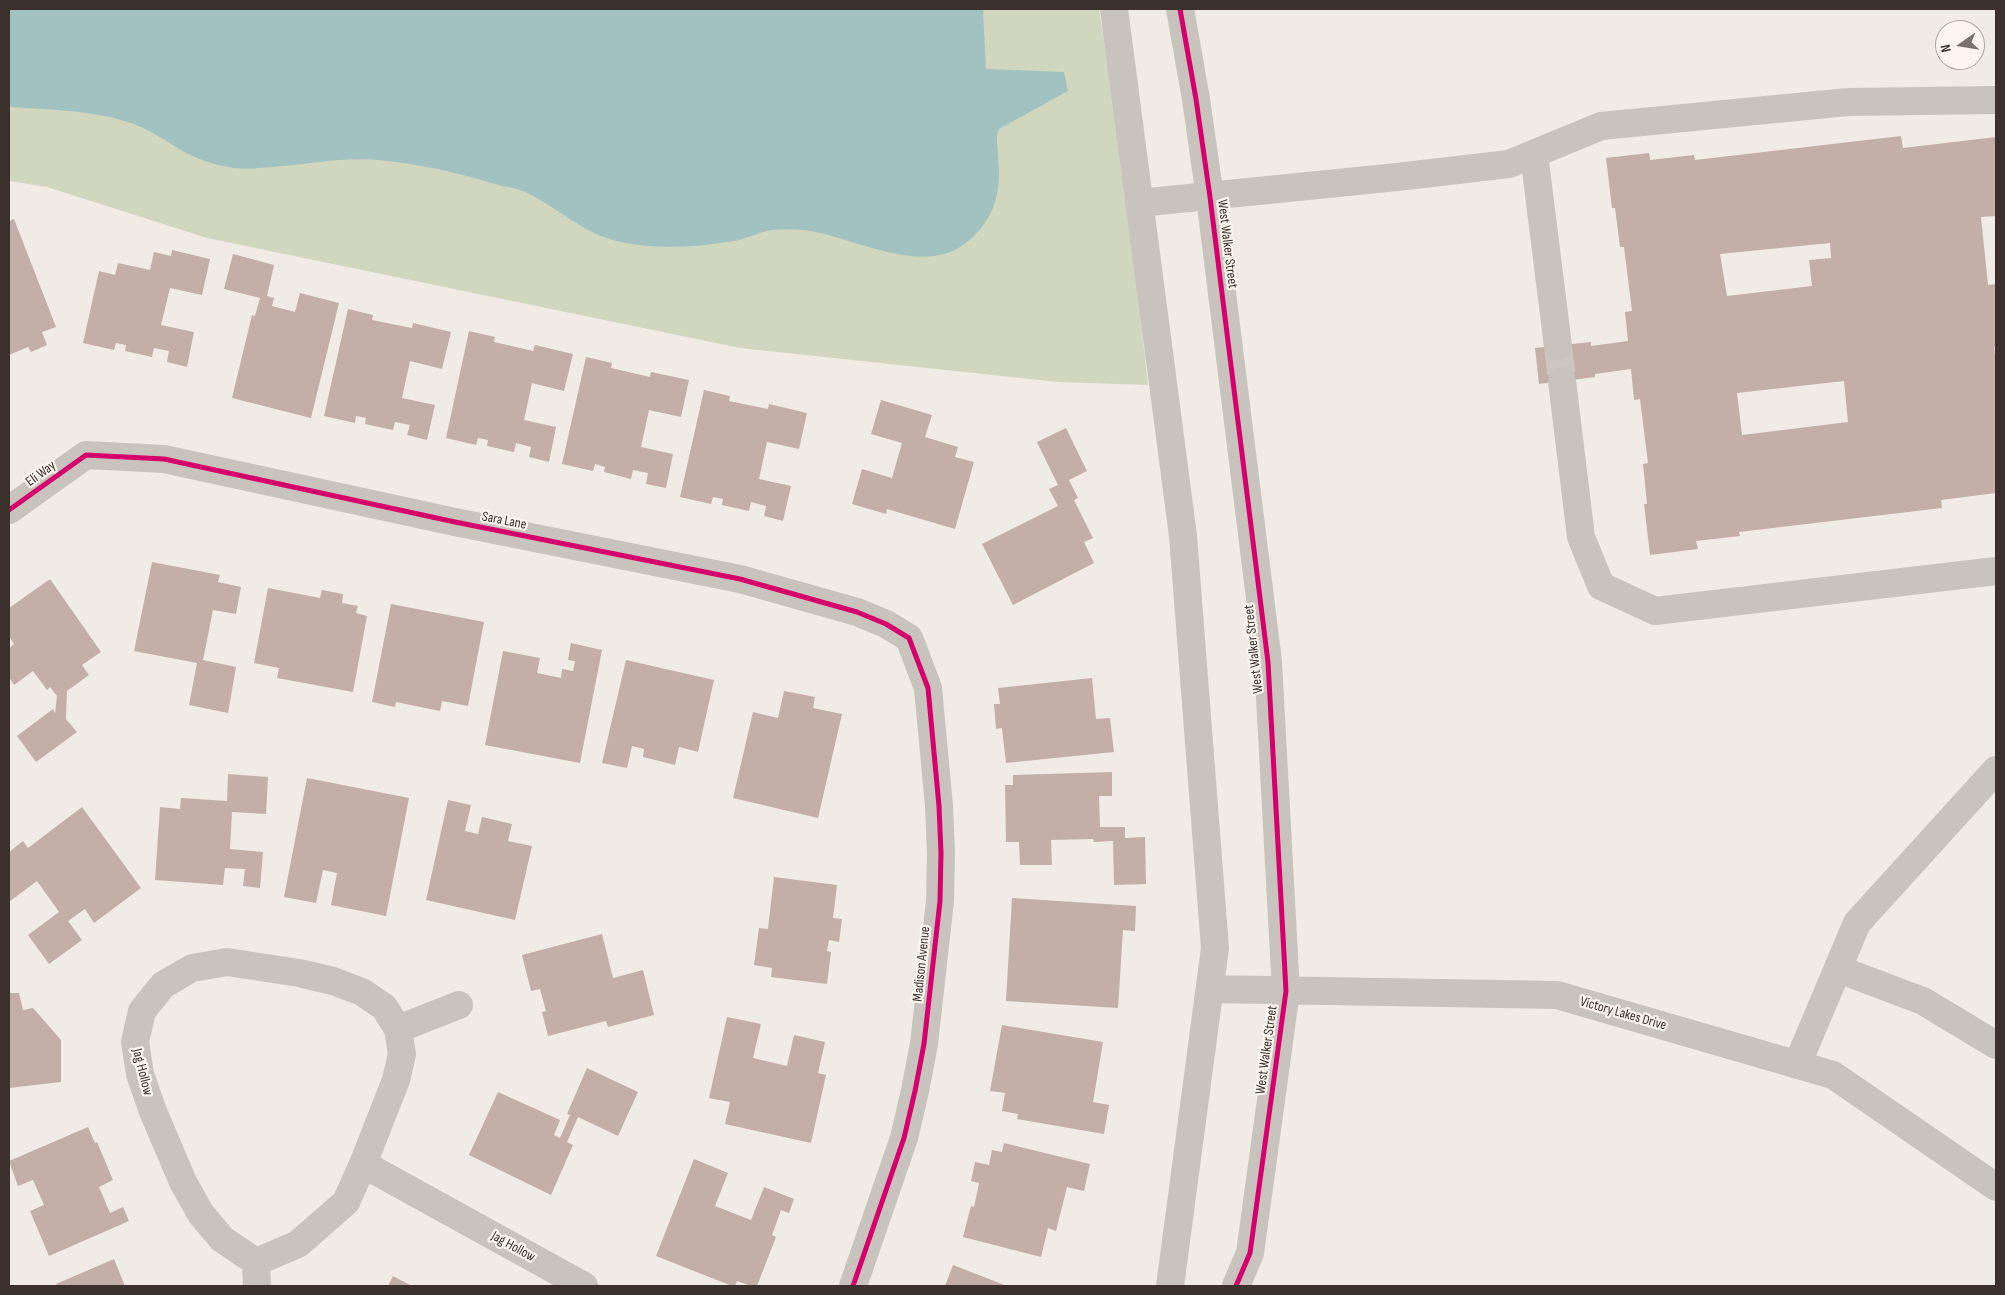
<!DOCTYPE html>
<style>
body{margin:0}
#map{position:relative;width:2005px;height:1295px;overflow:hidden;background:#f0ebe5;font-family:"Sofia Sans Condensed",sans-serif}
canvas{display:block}
.frame{position:absolute;inset:0;border:10px solid #3b302b;pointer-events:none}
.north{position:absolute;left:1935px;top:20px;width:50px;height:50px;box-sizing:border-box;background:#fbf5ee;border:1px solid #aea6a0;border-radius:50%;rotate:257deg;font-size:14px;font-weight:700;line-height:20px;text-align:center;color:#3b302b}
.north::after{content:'';display:block;margin:auto;width:18px;height:22px;background:#7a716c;clip-path:polygon(50% 0,100% 100%,50% 72%,0 100%)}
</style>
<div id="map">
<canvas width="2005" height="1295"></canvas>
<div class="frame"></div>
<div class="north">N</div>
</div>
<script>
const ctx = document.querySelector('canvas').getContext('2d');
ctx.lineJoin = 'round';
function fillPath(path, color) { ctx.fillStyle = color; ctx.fill(path, 'evenodd'); }
function stroke(path, color, width, dash) { ctx.strokeStyle = color; ctx.lineWidth = width; ctx.lineCap = dash ? 'butt' : 'round'; ctx.setLineDash(dash || []); ctx.stroke(path); }
function drawText(font, color, halo, rows, align = 'center') {
  ctx.font = font + ' "Sofia Sans Condensed",sans-serif'; ctx.lineWidth = 4.5; ctx.setLineDash([]); ctx.textBaseline = 'middle'; ctx.strokeStyle = halo; ctx.fillStyle = color; for (const [text, x, y, turn = 0] of rows) {
    ctx.save(); ctx.translate(x, y); ctx.rotate((+turn || 0) * Math.PI / 180); ctx.textAlign = isNaN(turn) ? turn : align; if (halo) ctx.strokeText(text, 0, 0); ctx.fillText(text, 0, 0); ctx.restore();
  }
}
fillPath(new Path2D(`
 M9 9H1099L1122 152 1148 385 1058 382 740 348 207 238 47 187 9 181Z`), '#d1d6bf');
fillPath(new Path2D(`
 M9 9H983L986 69 1064 72 1068 91 999 129C995 138 998 146 998 156 1002 194 994 222 963 245 920 276 850 236 805 230 794 229 782 229 771 230 760 232 750 237 739 240 701 247 659 250 621 242 585 235 560 209 527 193 518 188 505 187 495 184 455 172 420 164 379 160 344 157 308 164 273 167 258 168 243 170 228 167 212 164 194 158 181 150 166 141 152 131 136 125 97 110 51 110 9 107Z`), '#a1c2c1');
fillPath(new Path2D(`
 M1901 136 1903 148 1996 137V216L1981 217 1988 285 1996 284V346L1994 347 1996 363V493L1941 500 1942 508 1739 532 1740 536 1696 541 1698 549 1650 555 1644 504H1647L1643 464 1648 463 1640 399 1634 400 1631 369 1595 374V377L1539 384 1535 348 1591 342V346L1628 341 1625 312 1632 311 1624 247H1620L1615 208H1612L1606 158 1649 153 1650 160 1694 155 1695 160ZM1830 243 1831 258 1809 260 1812 286 1727 296 1720 254ZM1844 381 1848 422 1742 435 1737 393Z
 M14 219 56 327 42 332 47 345 31 352 28 347 9 355V221Z
 M172 250 210 259 202 295 170 288 161 325 194 332 187 367 167 362 169 351 154 348 152 357 125 351 126 345 116 343 114 350 83 343 99 271 115 275 118 263 150 270 154 252 171 256Z
 M233 254 274 265 267 296 274 298 272 306 295 312 300 293 339 303 311 418 232 398 252 315 255 316 260 298 224 289Z
 M348 309 373 315 372 320 412 328 413 323 451 332 442 369 410 361 402 398 435 405 427 440 407 435 410 425 395 422 393 430 365 424 366 418 356 416 355 423 324 416Z
 M469 331 495 337 494 342 533 351 535 345 573 354 564 391 532 383 524 420 556 427 549 462 529 457 531 447 516 443 514 452 487 446 488 440 478 438 476 445 446 438Z
 M586 357 612 363 611 368 650 377 651 372 689 380 681 417 649 410 641 447 673 454 666 488 646 484 648 473 633 470 631 479 604 472 605 467 595 464 593 471 562 464Z
 M704 390 730 396 729 401 768 409 769 404 807 413 799 449 767 442 759 479 791 486 783 521 764 516 766 506 751 502 749 511 722 505 723 499 713 497 711 504 680 497Z
 M881 400 932 415 925 437 958 447 955 457 974 462 955 529 887 509 886 514 852 504 862 469 892 478 902 443 871 434Z
 M1066 428 1087 471 1069 480 1078 498 1074 500 1093 538 1084 542 1094 563 1013 605 982 544 1058 506 1049 489 1058 485 1037 442Z
 M152 562 220 575 218 582 241 587 236 614 213 610 203 660 236 667 228 713 189 705 197 663 134 651Z
 M50 579 101 652 82 665 89 675 67 691 66 719 77 732 36 762 17 736 53 709 55 713 57 696 50 687 47 690 33 671 14 685 9 677V648L14 644 9 636V608Z
 M268 588 320 598 322 590 343 594 342 603 358 606 356 613 367 616 353 692 277 678 279 668 254 663Z
 M391 604 484 622 468 706 442 701 440 711 396 702 395 707 372 702Z
 M571 643 602 650 580 763 485 745 503 651 540 658 537 673 561 678 562 669 573 671 575 661 568 660Z
 M626 660 714 680 698 752 679 747 675 765 643 757 644 749 632 746 627 768 602 763Z
 M1092 678 1096 719 1110 718 1114 752 1006 763 1002 728 996 729 994 704H1000L998 688Z
 M784 691 815 697 813 708 842 714 818 818 733 798 753 712 778 718Z
 M1112 772V796H1099L1100 827H1125V838L1145 837 1146 884 1114 885 1113 841 1094 842 1093 839 1051 840 1052 865H1020L1019 842H1006L1005 785H1013V775Z
 M228 774 268 777 266 814 232 812 230 849 263 852 260 888 243 886 245 869 225 868 223 885 155 880 160 807 180 809 181 798 227 801Z
 M307 778 409 798 386 916 331 905 337 873 323 870 316 903 284 897Z
 M448 800 471 805 465 831 478 834 482 817 512 824 508 841 532 846 515 920 426 900Z
 M82 807 141 888 94 923 85 909 68 921 82 940 49 964 28 935 59 912 37 881 9 902V852L23 841 28 848Z
 M774 877 837 885 833 918 842 919 839 942 829 940 827 951 831 952 827 984 771 977 772 968 754 965 759 928 768 929Z
 M1012 898 1136 906 1135 931 1123 930 1118 1008 1006 1001Z
 M602 934 613 978 643 970 654 1015 608 1027 606 1021 548 1036 542 1012 546 1011 540 989 531 991 522 955Z
 M9 993H19L23 1010 33 1008 61 1040V1082L9 1088Z
 M727 1017 761 1024 753 1058 787 1066 794 1035 825 1042 818 1073 826 1075 811 1143 725 1124 730 1102 709 1098Z
 M1002 1025 1103 1042 1093 1102 1109 1105 1104 1134 1017 1119 1018 1114 1002 1111 1005 1093 990 1091Z
 M587 1068 638 1092 618 1136 578 1117 567 1142 573 1145 551 1195 469 1155 498 1092 560 1120 554 1135 560 1138 570 1115 567 1114Z
 M88 1127 95 1143 97 1142 113 1180 99 1187 110 1213 123 1207 129 1221 49 1256 30 1211 44 1205 33 1180 18 1186 9 1161Z
 M1004 1143 1090 1164 1084 1191 1067 1187 1056 1231 1048 1228 1041 1257 963 1237 971 1206 974 1207 979 1183 971 1181 975 1162 989 1165 992 1150 1002 1152Z
 M694 1159 728 1173 715 1206 751 1220 764 1187 794 1199 789 1213 781 1210 772 1235 776 1237 757 1286H751L737 1281 735 1286H732L656 1256Z
 M114 1259 125 1286H57L56 1284Z
 M953 1265 1007 1286H945Z
 M393 1276 412 1286H388Z`), '#c3afa7');
stroke(new Path2D(`
 M1558 346 1562 381`), '#ccc6c0', 28, [28, 14]);
stroke(new Path2D(`
 M1114 9 1183 536 1215 948 1170 1286
 M1180 9 1196 99 1210 197 1268 662 1286 991 1250 1253 1236 1286
 M1534 154 1558 346
 M1139 203 1397 177 1509 164 1601 126 1848 102 1996 100
 M1562 381 1581 537 1601 586 1655 611 1996 571
 M9 510 86 455 164 459 455 522 740 579 857 612 886 624 909 638 928 688 939 806 941 853 940 901 924 1044 915 1091 904 1138 853 1286
 M227 962 299 973 333 981 362 992 384 1007 398 1029 402 1054 396 1080 363 1164 346 1202 298 1244 256 1262 222 1239 201 1214 183 1182 152 1109 140 1074 135 1042 142 1011 163 985 192 968Z
 M1838 969 1923 1001 1996 1045
 M1210 989 1557 995 1833 1075 1996 1187
 M398 1029 459 1005
 M1797 1065 1857 923 1996 770
 M363 1164 584 1286
 M256 1262 257 1286`), '#c9c3be', 28);
stroke(new Path2D(`
 M1180 9 1196 99 1210 197 1268 662 1286 991 1250 1253 1236 1286
 M9 510 86 455 164 459 455 522 740 579 857 612 886 624 909 638 928 688 939 806 941 853 940 901 924 1044 915 1091 904 1138 853 1286`), '#d6006c', 5);
drawText('14px', '#3b302b', '#fbf5ee', [
 ["West Walker Street",1227,244,83],
 ["Eli Way",41,474,-36],
 ["Sara Lane",504,521,11],
 ["West Walker Street",1254,649,-96],
 ["Madison Avenue",922,964,-84],
 ["Victory Lakes Drive",1623,1014,16],
 ["West Walker Street",1267,1050,-82],
 ["Jag Hollow",142,1072,76],
 ["Jag Hollow",513,1247,29]
]);
</script>
